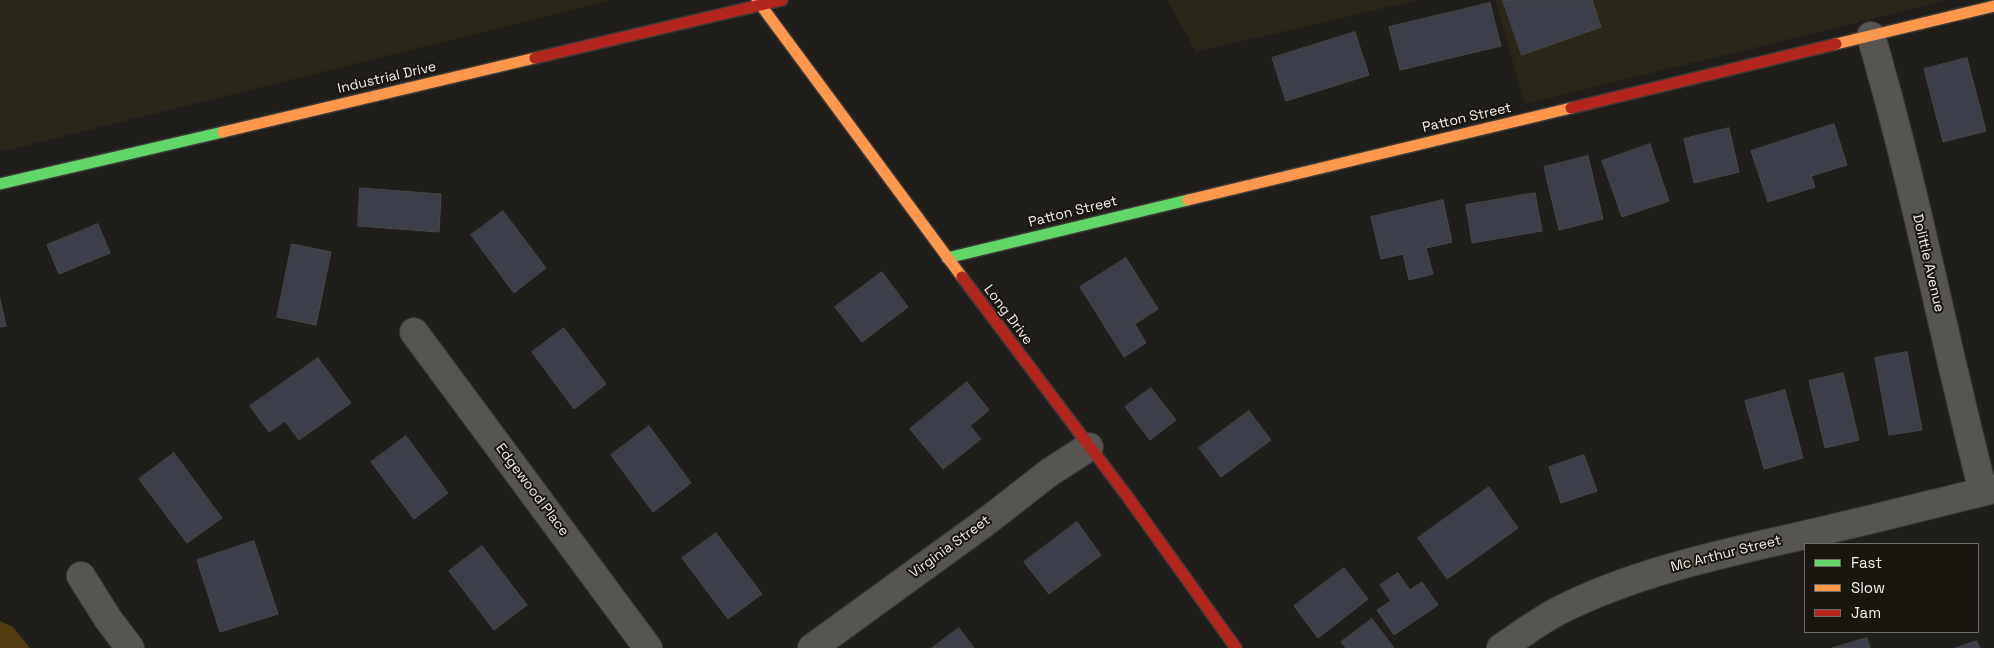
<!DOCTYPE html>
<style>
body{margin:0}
#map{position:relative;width:1994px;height:648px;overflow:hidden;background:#201e1a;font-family:"Space Grotesk",sans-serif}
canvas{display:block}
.legend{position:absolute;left:1804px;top:543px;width:175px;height:90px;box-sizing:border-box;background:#19160f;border:1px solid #706d67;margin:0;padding:6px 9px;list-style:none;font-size:15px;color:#f2efeb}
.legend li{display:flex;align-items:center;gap:10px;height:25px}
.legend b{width:25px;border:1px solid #706d67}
</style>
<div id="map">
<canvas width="1994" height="648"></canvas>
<ul class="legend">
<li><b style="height:6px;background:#63d668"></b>Fast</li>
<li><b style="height:6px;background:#ff974d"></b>Slow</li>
<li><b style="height:6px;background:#b3261e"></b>Jam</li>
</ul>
</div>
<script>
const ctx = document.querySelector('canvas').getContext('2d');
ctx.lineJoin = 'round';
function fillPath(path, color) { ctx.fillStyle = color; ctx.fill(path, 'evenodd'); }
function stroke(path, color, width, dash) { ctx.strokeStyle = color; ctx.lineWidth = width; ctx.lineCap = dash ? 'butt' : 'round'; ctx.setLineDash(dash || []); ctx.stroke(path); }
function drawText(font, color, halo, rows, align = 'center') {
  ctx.font = font + ' "Space Grotesk",sans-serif'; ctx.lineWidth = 4; ctx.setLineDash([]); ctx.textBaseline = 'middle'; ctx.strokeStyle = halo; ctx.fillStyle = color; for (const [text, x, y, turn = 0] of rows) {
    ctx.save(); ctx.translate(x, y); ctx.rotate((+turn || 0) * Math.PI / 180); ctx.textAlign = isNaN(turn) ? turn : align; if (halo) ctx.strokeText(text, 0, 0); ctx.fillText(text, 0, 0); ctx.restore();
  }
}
fillPath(new Path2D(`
 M0 0H611L0 152Z
 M1167 0H1418L1196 52Z
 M1495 0H1949L1525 104Z`), '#2b261a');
fillPath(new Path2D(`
 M0 621 13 627 30 648H0Z`), '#503c10');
const building = new Path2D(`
 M1503 0H1592L1601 27 1522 55Z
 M1490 3 1501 46 1400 70 1389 27Z
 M1355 32 1369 75 1286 101 1272 58Z
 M1967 58 1986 131 1943 142 1924 69Z
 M1834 124 1847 165 1811 176 1815 187 1768 202 1751 151Z
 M1729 128 1739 172 1694 183 1684 139Z
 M1650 144 1669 201 1622 217 1602 161Z
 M1588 156 1603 219 1559 230 1544 167Z
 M360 188 441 194 439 232 358 226Z
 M1535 193 1542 231 1472 243 1466 205Z
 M1443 200 1452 242 1426 248 1433 274 1409 280 1403 254 1381 259 1371 217Z
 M503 211 546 268 514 293 471 235Z
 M98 224 110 253 59 274 47 245Z
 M292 244 331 252 316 325 277 317Z
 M1126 258 1158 309 1135 324 1146 343 1124 357 1080 287Z
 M882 272 908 307 862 342 835 307Z
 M0 299 6 326 0 327Z
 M564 328 606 384 574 409 532 352Z
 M1907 352 1922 430 1889 435 1875 358Z
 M318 358 351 403 299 440 285 421 269 432 250 406Z
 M1843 373 1859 440 1825 448 1809 381Z
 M967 382 989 410 970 426 981 439 943 469 910 429Z
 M1151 388 1176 420 1150 440 1125 407Z
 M1785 390 1803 458 1764 469 1745 401Z
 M1249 411 1271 440 1221 477 1199 448Z
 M649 426 691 483 653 512 611 455Z
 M406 436 448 493 414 519 371 462Z
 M174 453 222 518 187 543 139 479Z
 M1584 455 1597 491 1561 503 1549 467Z
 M1489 487 1518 528 1447 579 1418 538Z
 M1077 522 1101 555 1049 594 1024 562Z
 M716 533 762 594 728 619 682 558Z
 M254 541 278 614 220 632 197 560Z
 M482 546 527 605 494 630 449 571Z
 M1344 568 1368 599 1318 638 1294 606Z
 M1398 573 1410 590 1422 582 1438 605 1394 635 1377 610 1391 601 1380 585Z
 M1372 619 1394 648H1346L1341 642Z
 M959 628 974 648H932Z
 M1867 638 1870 648H1832Z
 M1977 641 1980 648H1956Z`);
fillPath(building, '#3c3f4a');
stroke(building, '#484847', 1);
const street = new Path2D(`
 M1871 36C1915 186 1944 340 1983 491
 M414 332 648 648
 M81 576 108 619 130 648
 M812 648 987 521 1050 472 1089 447
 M1501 648C1520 635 1538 622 1558 611 1641 569 1732 552 1822 531 1879 518 1936 503 1994 489`);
const fast = new Path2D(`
 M0 184 223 132
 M947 258 1188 200`);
const slow = new Path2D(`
 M757 0 962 277
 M1836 44 1994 6
 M223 132 535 58
 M1188 200 1571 108`);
const jam = new Path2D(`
 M535 58 782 0
 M1571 108 1836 44
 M962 277 1127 496 1236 648`);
stroke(street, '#3b3a37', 30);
stroke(fast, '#3b3a37', 14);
stroke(slow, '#3b3a37', 14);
stroke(jam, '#3b3a37', 14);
stroke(street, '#565551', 28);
stroke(fast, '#63d668', 11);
stroke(slow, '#ff974d', 11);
stroke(jam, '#b3261e', 11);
drawText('14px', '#f2efeb', '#19160f', [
 ["Industrial Drive",387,78,-13],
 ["Patton Street",1467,118,-13],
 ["Patton Street",1073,212,-14],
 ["Dolittle Avenue",1928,263,77],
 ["Long Drive",1008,315,53],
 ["Edgewood Place",532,490,53],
 ["Virginia Street",950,547,-36],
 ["Mc Arthur Street",1726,554,-14]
]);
</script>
